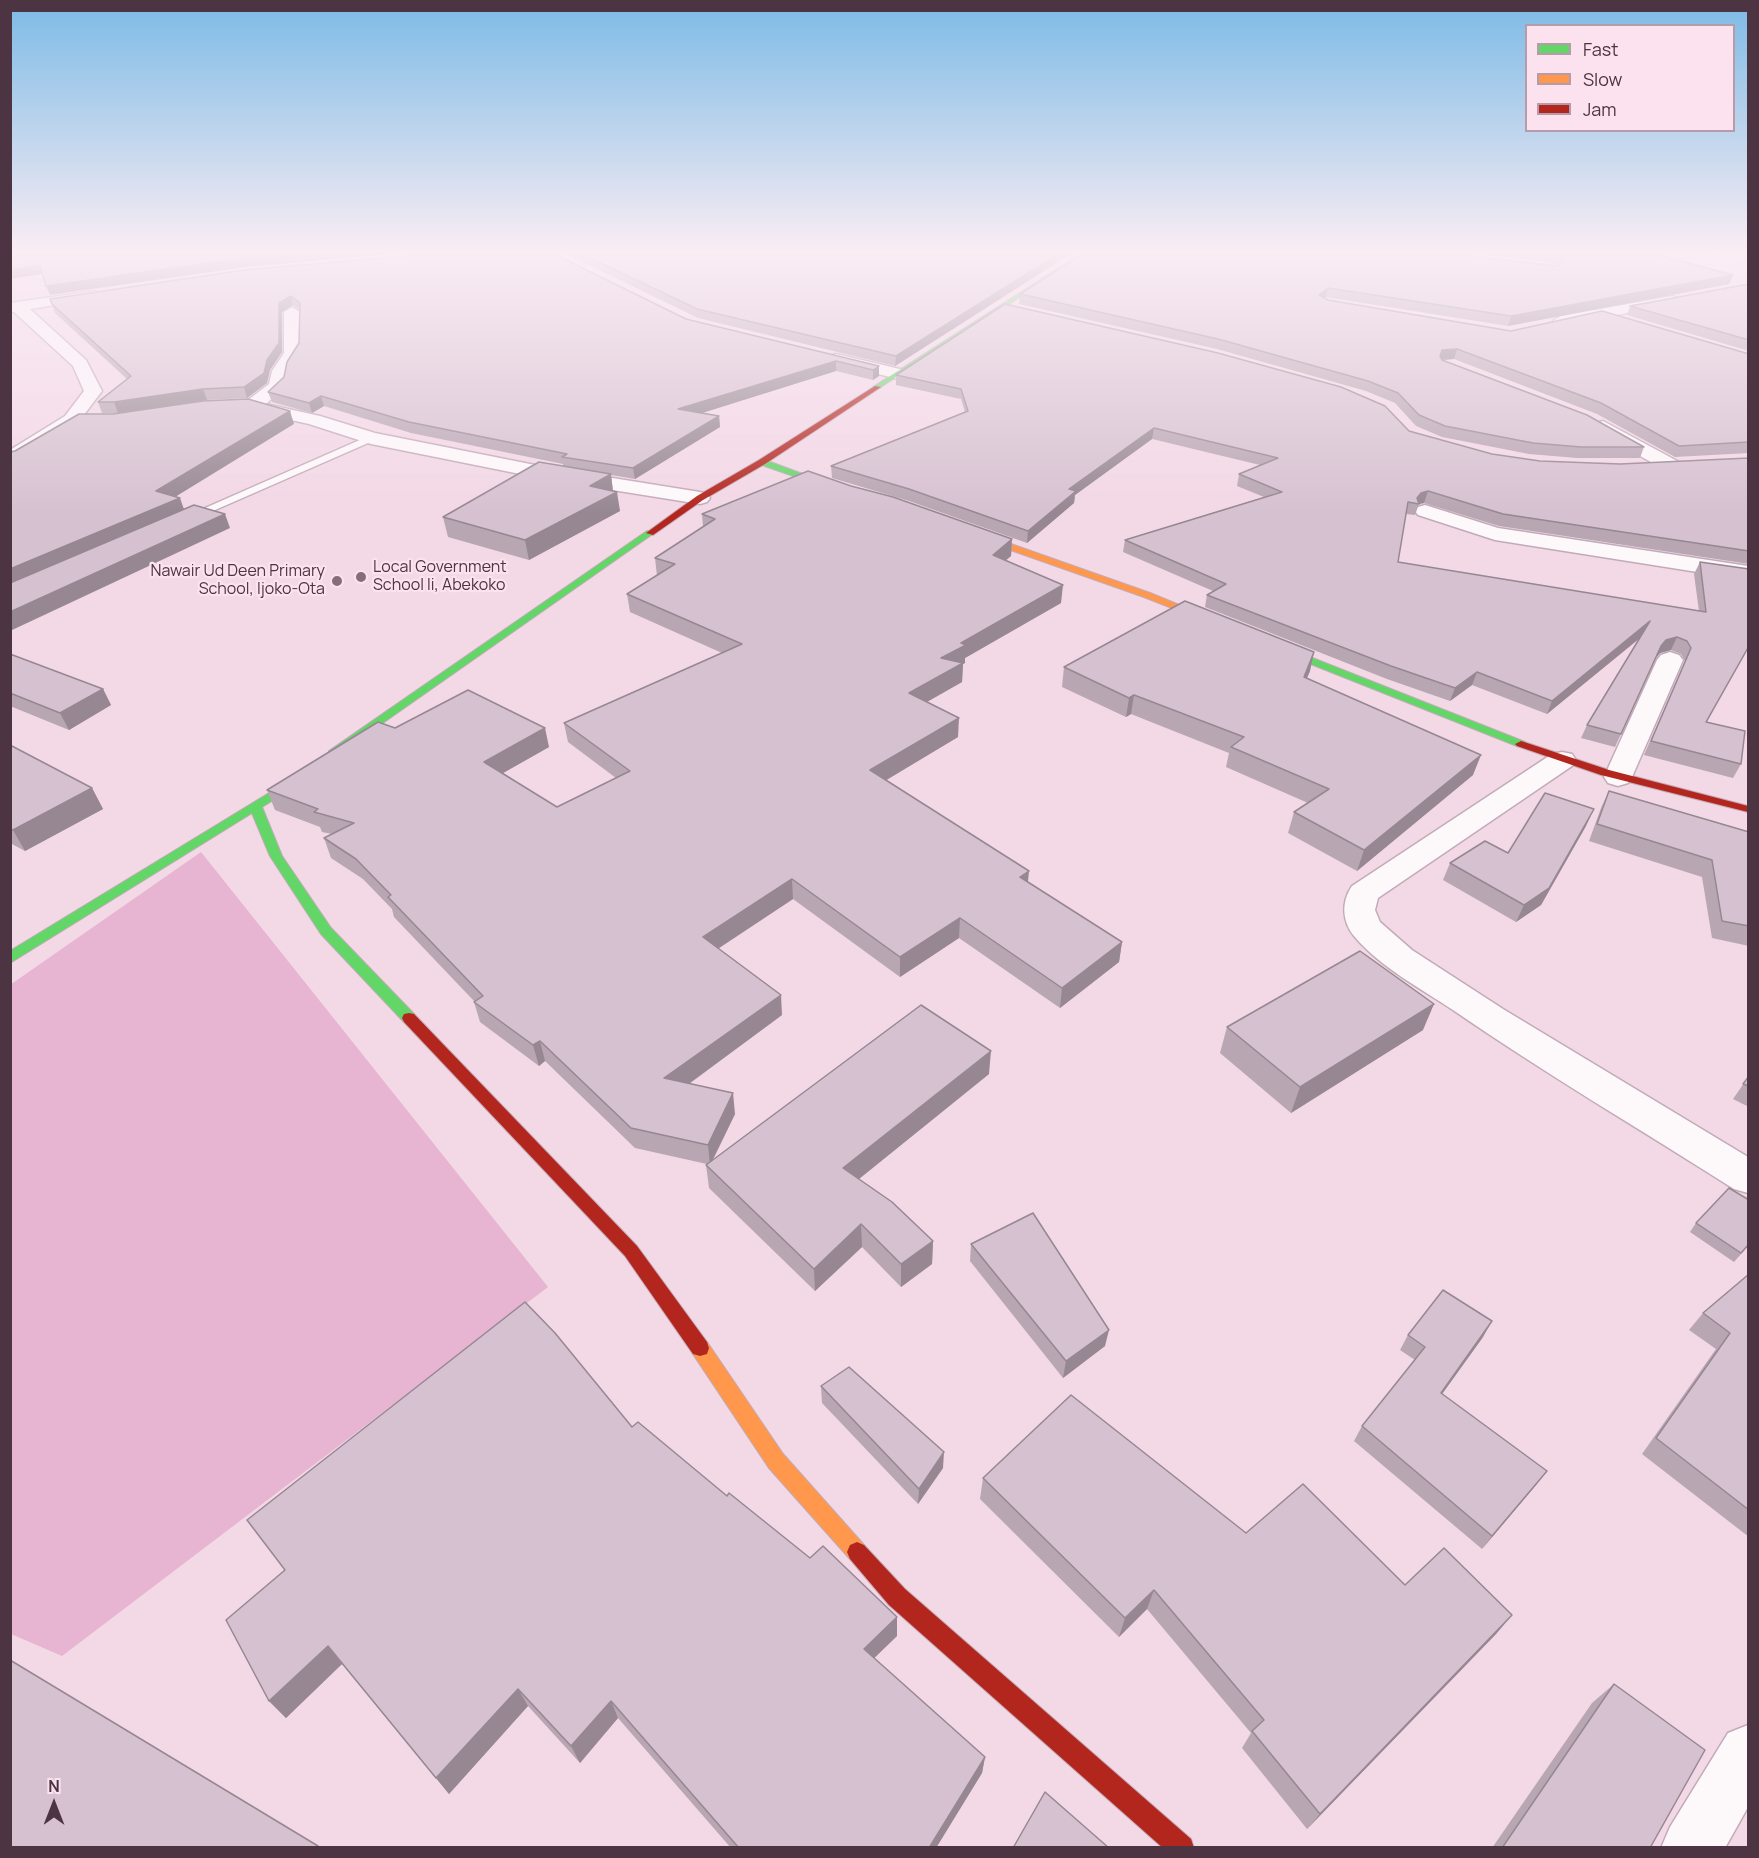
<!DOCTYPE html>
<style>
body{margin:0}
#map{position:relative;width:1759px;height:1858px;overflow:hidden;background:#f3d8e6;font-family:Manrope,sans-serif}
canvas{display:block}
.frame{position:absolute;inset:0;border:12px solid #4d3442;pointer-events:none}
.legend{position:absolute;left:1525px;top:24px;width:210px;height:108px;box-sizing:border-box;background:#fce2ef;border:2px solid #b69caa;margin:0;padding:8px 10px;list-style:none;font-size:18px;color:#4d3442}
.legend li{display:flex;align-items:center;gap:12px;height:30px}
.legend b{width:30px;border:2px solid #b69caa}
.north{position:absolute;left:24px;top:1774px;width:60px;height:60px;-webkit-text-stroke:4px #fce2ef;paint-order:stroke;rotate:0deg;font-size:16px;font-weight:700;line-height:24px;text-align:center;color:#4d3442}
.north::after{content:'';display:block;margin:auto;width:21px;height:27px;background:#4d3442;clip-path:polygon(50% 0,100% 100%,50% 72%,0 100%)}
</style>
<div id="map">
<canvas width="1759" height="1858"></canvas>
<div class="frame"></div>
<ul class="legend">
<li><b style="height:8px;background:#63d668"></b>Fast</li>
<li><b style="height:8px;background:#ff974d"></b>Slow</li>
<li><b style="height:8px;background:#b3261e"></b>Jam</li>
</ul>
<div class="north">N</div>
</div>
<script>
const ctx = document.querySelector('canvas').getContext('2d');
ctx.lineJoin = 'round';
function fillPath(path, color) { ctx.fillStyle = color; ctx.fill(path, 'evenodd'); }
function stroke(path, color, width, dash) { ctx.strokeStyle = color; ctx.lineWidth = width; ctx.lineCap = dash ? 'butt' : 'round'; ctx.setLineDash(dash || []); ctx.stroke(path); }
function drawText(font, color, halo, rows, align = 'center') {
  ctx.font = font + ' Manrope,sans-serif'; ctx.lineWidth = 4.5; ctx.setLineDash([]); ctx.textBaseline = 'middle'; ctx.strokeStyle = halo; ctx.fillStyle = color; for (const [text, x, y, turn = 0] of rows) {
    ctx.save(); ctx.translate(x, y); ctx.rotate((+turn || 0) * Math.PI / 180); ctx.textAlign = isNaN(turn) ? turn : align; if (halo) ctx.strokeText(text, 0, 0); ctx.fillText(text, 0, 0); ctx.restore();
  }
}
fillPath(new Path2D(`
 M201 852 548 1287 62 1656 11 1634 10 985Z`), '#e7b4d1');
const lane = new Path2D(`
 M371 435 376 438 375 440 190 521 186 522 180 519Z`);
const street = new Path2D(`
 M95 291 102 295 100 298 30 309 86 360 102 391 77 424 17 463 10 465V450L65 416 84 391 73 366 14 312H10V303Z
 M1673 296 1680 300 1678 303 1561 326 1553 321 1561 316Z
 M292 307 300 312V353L288 371 286 386 266 404 320 416 375 433 550 468 700 492 707 494 710 498 707 502 700 504 550 480 371 444 309 424 241 409 238 405 241 401 248 400 269 384 272 371 284 353V312Z
 M836 354 904 370 906 374 904 378 898 379 830 362 828 359 830 356Z
 M1603 421 1679 462 1682 466 1679 470H1665L1596 431 1594 427 1596 423Z
 M1425 505 1498 528 1748 566V580L1495 540 1418 515 1415 511 1418 507Z
 M1670 652 1679 655 1683 660 1632 777 1628 783 1618 786 1608 783 1604 777 1657 660 1661 655Z
 M1562 752 1572 754 1576 760 1572 766 1378 898 1375 910 1380 922 1412 950 1503 1009 1748 1157V1193L1734 1189C1640 1129 1544 1073 1453 1010 1420 988 1380 967 1354 936 1342 921 1341 902 1352 886L1552 754Z
 M1748 1725V1807L1725 1848H1661L1670 1827 1728 1733Z`);
const fast = new Path2D(`
 M1082 253H1088L879 388 873 387Z
 M759 460H765L843 489 836 491 759 464Z
 M647 531 654 533 337 755H329V751Z
 M1272 642 1525 742 1527 744 1521 747 1517 746 1268 647 1267 645Z
 M274 790 280 794 278 797 262 807 282 856 331 928 414 1014 416 1018 414 1022H404L321 934 270 856 252 813 10 963V951Z`);
const slow = new Path2D(`
 M968 531H974L1150 593 1223 623 1215 625 1144 597 968 535Z
 M700 1340 707 1342 783 1454 864 1545 867 1552 864 1559 857 1562 850 1559 769 1468 693 1354 691 1348 693 1342Z`);
const jam = new Path2D(`
 M875 386 881 387 765 464 703 500 653 535 646 533 697 496 759 460Z
 M1521 741 1609 770 1748 806V812L1601 775 1517 746 1515 744Z
 M409 1013 414 1014 637 1246 707 1342 709 1348 707 1354 700 1356 693 1354 625 1256 404 1022 402 1018 404 1014Z
 M857 1542 864 1545 905 1589 1191 1839 1194 1848H1163L889 1605 850 1559 847 1552 850 1545Z`);
stroke(lane, '#c2abb8', 3);
stroke(street, '#c2abb8', 3);
stroke(fast, '#c2abb8', 2);
stroke(slow, '#c2abb8', 2);
stroke(jam, '#c2abb8', 2);
fillPath(lane, '#fdf9fb');
fillPath(street, '#fdf9fb');
fillPath(fast, '#63d668');
fillPath(slow, '#ff974d');
fillPath(jam, '#b3261e');
const rail = new Path2D(`
 M1711 253 1748 262`);
stroke(rail, '#d6ced2', 3);
stroke(rail, '#fce2ef', 2, [6]);
fillPath(new Path2D(`
 M440 253 686 319 879 366V376L873 380 836 371 701 413 719 416 720 427 635 479 611 475 613 491 620 511 529 560 448 537 443 517 563 466V464L411 433 324 406 312 413 272 402 268 392 284 377 299 343 300 310 293 305 282 312V352L270 370 267 383 247 398 207 400 118 413H102L98 402 127 379 55 313 50 299Z
 M564 253H1072L895 366 698 318Z
 M1472 253H1650L1733 275 1729 284 1508 326 1326 297 1325 298 1328 300 1511 331 1749 354V453L1675 457 1597 414 1454 359 1442 360 1644 447 1640 458H1577L1529 454 1442 437 1416 426 1395 403 1366 391 1217 349 1019 304 1020 294 1557 266 1553 263Z
 M1749 284V351L1627 315 1630 306Z
 M896 375 1409 431 1492 454 1540 461 1620 464 1749 458V564L1499 526 1424 503 1419 504 1415 515 1406 514 1398 562 1699 611 1694 574 1700 562 1749 569V647L1707 722 1741 764 1733 778 1644 755 1685 661 1681 654 1671 650 1660 653 1655 659 1615 747 1581 738 1587 725 1640 637 1547 714 1472 685 1450 701 1387 679 1205 607 1207 595 1213 591 1123 552 1125 540 1264 497 1237 486 1239 474 1260 465 1152 439 1075 495 1074 503 1027 543 909 501 832 478 831 466 965 412 961 399 896 385Z
 M851 486 1012 539 1011 556 1006 560 1061 603 965 658V663L963 664 962 682 927 702 958 737 885 780 1028 882 1122 942 1119 962 1060 1008 959 938 900 977 793 899 718 949 782 1015 689 1084 735 1114 713 1160 989 1074 859 1179 933 1241 932 1264 901 1287 862 1247 815 1291 709 1188 706 1165 707 1164 635 1148 545 1061 539 1066 480 1022 474 1002V1001L394 917 392 909 363 879 331 858 324 838 332 834 322 832 320 827 275 810 267 790 395 728 549 747 503 773 557 807 616 778 568 742 564 723 722 653 630 612 627 594 657 576 655 558 703 527 702 514Z
 M10 654 103 689 111 705 69 730 10 706Z
 M1064 667 1310 671 1307 678 1473 775 1357 871 1288 833 1294 812 1308 803 1226 767 1229 753 1131 714 1126 717 1062 687Z
 M10 745 92 788 103 809 25 851 10 843Z
 M1609 791 1749 832V946L1712 938 1702 877 1589 841 1601 808Z
 M1586 826 1541 905 1516 922 1443 880 1450 863 1508 853Z
 M1227 1027 1423 1030 1291 1113 1220 1053Z
 M1749 1076V1107L1733 1099Z
 M1696 1223 1749 1245 1734 1262 1690 1232Z
 M971 1244 1105 1346 1063 1378 970 1261Z
 M1749 1274V1537L1642 1454 1716 1349 1689 1330 1703 1313Z
 M1408 1335 1483 1337 1442 1394 1536 1485 1482 1549 1354 1441 1362 1426 1415 1360 1400 1350Z
 M821 1386 943 1468 918 1504 822 1403Z
 M632 1427 810 1558 897 1617V1636L874 1658 985 1757 982 1773 936 1848H731L618 1718 580 1763 528 1706 449 1794 342 1664 286 1718 269 1701Z
 M983 1478 1246 1533 1405 1585 1512 1615 1496 1634 1307 1829 1242 1748 1251 1733 1147 1609 1119 1637 980 1499Z
 M1614 1684 1650 1848H1492L1592 1703Z`), '#b8a6b3');
fillPath(new Path2D(`
 M304 253H401L246 267 50 295 46 286 243 258Z
 M1060 253H1072L895 366 896 356Z
 M40 265 43 274 10 279V270Z
 M1733 275 1729 284 1508 326 1511 316Z
 M1328 288 1326 297 1317 304 1319 295Z
 M291 296 293 305 282 312V352L270 370 267 383 247 398 244 387 267 360 279 303Z
 M1457 349 1454 359 1439 360 1442 350Z
 M836 361V371L680 420 678 409Z
 M879 366V376L873 380V370Z
 M203 389 207 400 118 413 114 402Z
 M321 396 324 406 312 413 309 403Z
 M290 411 294 424 162 505 156 491Z
 M719 416 720 427 635 479 633 468Z
 M1154 428 1152 439 1075 495 1074 503 1027 543 1028 531 1069 489Z
 M611 474 613 492H617L620 511 529 560 525 540 590 486Z
 M1428 491 1424 503 1419 504 1417 498 1421 493Z
 M180 498 185 512 10 587V569Z
 M225 514 230 528 10 631V612Z
 M1012 539 1011 556 992 572 993 555Z
 M1063 585 1061 603 965 658V663L963 664 962 682 909 712V693L941 658 961 643Z
 M1650 621 1645 634 1547 714 1552 701Z
 M1677 637 1671 650 1660 653 1655 659 1661 646 1666 640Z
 M1314 652 1310 671 1299 696 1304 677Z
 M1477 672 1472 685 1450 701 1455 688Z
 M103 689 111 705 69 730 60 713Z
 M1134 695 1131 714 1126 717 1129 698Z
 M959 718 958 737 870 790V770Z
 M545 728 549 747 489 781 484 762Z
 M1481 755 1473 775 1357 871 1364 850Z
 M92 788 103 809 25 851 13 830Z
 M1594 809 1586 826 1541 905 1516 922 1524 905Z
 M1029 871 1027 891 1020 877Z
 M792 879 793 899 705 957 703 937Z
 M960 918 959 938 900 977V957Z
 M1122 942 1119 962 1060 1008 1062 988Z
 M781 995 782 1015 668 1099 664 1078Z
 M1434 1004 1423 1030 1291 1113 1300 1087Z
 M540 1041 545 1061 539 1066 533 1045Z
 M991 1051 989 1074 844 1191 843 1168Z
 M733 1093 735 1114 710 1165 708 1145Z
 M861 1224 862 1247 815 1291 814 1269Z
 M933 1241 932 1264 901 1287V1264Z
 M1492 1321 1483 1337 1432 1408 1441 1393Z
 M1109 1330 1105 1346 1063 1378 1066 1361Z
 M944 1452 943 1468 918 1504 919 1489Z
 M1547 1471 1536 1485 1482 1549 1492 1536Z
 M1154 1590 1147 1609 1119 1637 1125 1618Z
 M1512 1615 1496 1634 1307 1829 1320 1814Z
 M897 1617V1636L865 1667 864 1649Z
 M328 1646 342 1664 286 1718 269 1701Z
 M518 1689 528 1706 449 1794 436 1778Z
 M611 1701 618 1718 580 1763 571 1746Z
 M985 1757 982 1773 936 1848H929Z`), '#968792');
const building = new Path2D(`
 M45 253H304L243 258 46 286 40 265 10 270V257Z
 M440 253H552L686 319 879 366 873 370 836 361 678 409 719 416 633 468 562 457 567 454 409 422 321 396 309 403 268 392 284 377 287 362 299 343 300 303 291 296 279 303V343L267 360 264 373 244 387 203 389 114 402H98L131 376 52 304 50 299 244 270Z
 M580 253H1060L896 356 697 309Z
 M1084 253H1445L1556 266 1565 261 1556 254 1544 253H1650L1733 275 1511 316 1328 288 1319 295 1328 300 1511 331 1602 311 1749 354V442L1679 446 1601 403 1457 349 1442 350 1440 356 1442 360 1587 415 1644 447H1581L1533 443 1445 426 1419 415 1398 393 1368 381 1218 339 1020 294Z
 M1749 284V340L1630 306Z
 M1005 304 1218 353 1341 387 1385 406 1409 431 1492 454 1540 461 1620 464 1749 458V551L1503 514 1428 491 1421 493 1417 498 1419 504 1408 502 1398 562 1706 612 1700 562 1749 569V646L1706 722 1745 731 1741 764 1651 741 1691 648 1687 641 1677 637 1666 640 1661 646 1621 734 1587 725 1650 621 1552 701 1477 672 1455 688 1391 666 1207 595 1226 584 1125 540 1282 492 1239 474 1278 458 1154 428 1069 489 1076 491 1028 531 909 489 831 466 968 411 961 389 896 375Z
 M248 399 290 411 156 491 180 498 10 569V452L15 451 79 414H113L203 401Z
 M539 462 611 474 590 486 617 492 525 540 443 517Z
 M808 471 851 486 893 497 1012 539 993 555 1063 585 961 643 966 645 941 658 963 663 909 693 959 718 870 770 1029 871 1020 877 1122 942 1062 988 960 918 900 957 792 879 703 937 781 995 664 1078 733 1093 708 1145 631 1128 540 1041 533 1045 474 1002 483 996 388 897 391 895 356 859 324 838 354 823 314 812 318 809 267 790 378 722 395 728 468 690 545 728 484 762 557 807 630 771 564 723 742 644 627 594 675 564 655 558 715 519 702 514Z
 M194 505 225 514 10 612V583Z
 M1185 601 1314 652 1304 677 1481 755 1364 850 1294 812 1329 789 1231 747 1244 737 1134 695 1129 698 1064 667Z
 M10 654 103 689 60 713 10 693Z
 M10 745 92 788 13 830 10 829Z
 M1609 791 1749 832V926L1722 921 1712 860 1597 824Z
 M1545 793 1594 809 1549 888 1524 905 1450 863 1485 841 1508 853Z
 M1360 951 1434 1004 1300 1087 1227 1027Z
 M921 1005 991 1051 843 1168 892 1202 933 1241 901 1264 861 1224 814 1269 706 1165Z
 M1749 1076V1086L1743 1084Z
 M1729 1188 1749 1200V1244L1741 1253 1696 1223Z
 M1033 1213 1109 1330 1066 1361 971 1244Z
 M1749 1274V1510L1656 1438 1730 1333 1703 1313Z
 M1443 1290 1492 1321 1441 1393 1547 1471 1492 1536 1362 1426 1425 1347 1408 1335Z
 M525 1302 555 1333 632 1427 638 1422 727 1496 729 1493 810 1558 823 1546 897 1617 864 1649 985 1757 929 1848H739L611 1701 571 1746 518 1689 436 1778 328 1646 269 1701 226 1620 285 1570 247 1520Z
 M849 1367 944 1452 919 1489 821 1386Z
 M1071 1395 1246 1533 1303 1484 1405 1585 1444 1548 1512 1615 1320 1814 1252 1731 1264 1720 1154 1590 1125 1618 983 1478Z
 M10 1660 318 1846 317 1848H10Z
 M1614 1684 1705 1750 1650 1848H1502Z
 M1045 1792 1109 1848H1013Z`);
fillPath(building, '#d6c1d0');
stroke(building, '#968792', 1.5);
const sky = ctx.createLinearGradient(0, 0, 0, 513);
sky.addColorStop(0, '#7cbae6');
sky.addColorStop(0.49, '#faedf4');
sky.addColorStop(1, '#faedf400');
ctx.fillStyle = sky;
ctx.fillRect(0, 0, 1759, 513);
for (const [x, y, r, color] of [
 [361,577,6,"#876d7b"],
 [337,581,6,"#876d7b"]
]) { const dot = new Path2D(); dot.arc(x, y, r, 0, 2 * Math.PI); ctx.fillStyle = color; ctx.fill(dot); stroke(dot, '#fce2ef', 2); }
drawText('16px', '#4d3442', '#fce2ef', [
 ["Local Government",373,568],
 ["School Ii, Abekoko",373,586],
 ["Nawair Ud Deen Primary",325,572,"right"],
 ["School, Ijoko-Ota",325,590,"right"]
], 'left');
</script>
